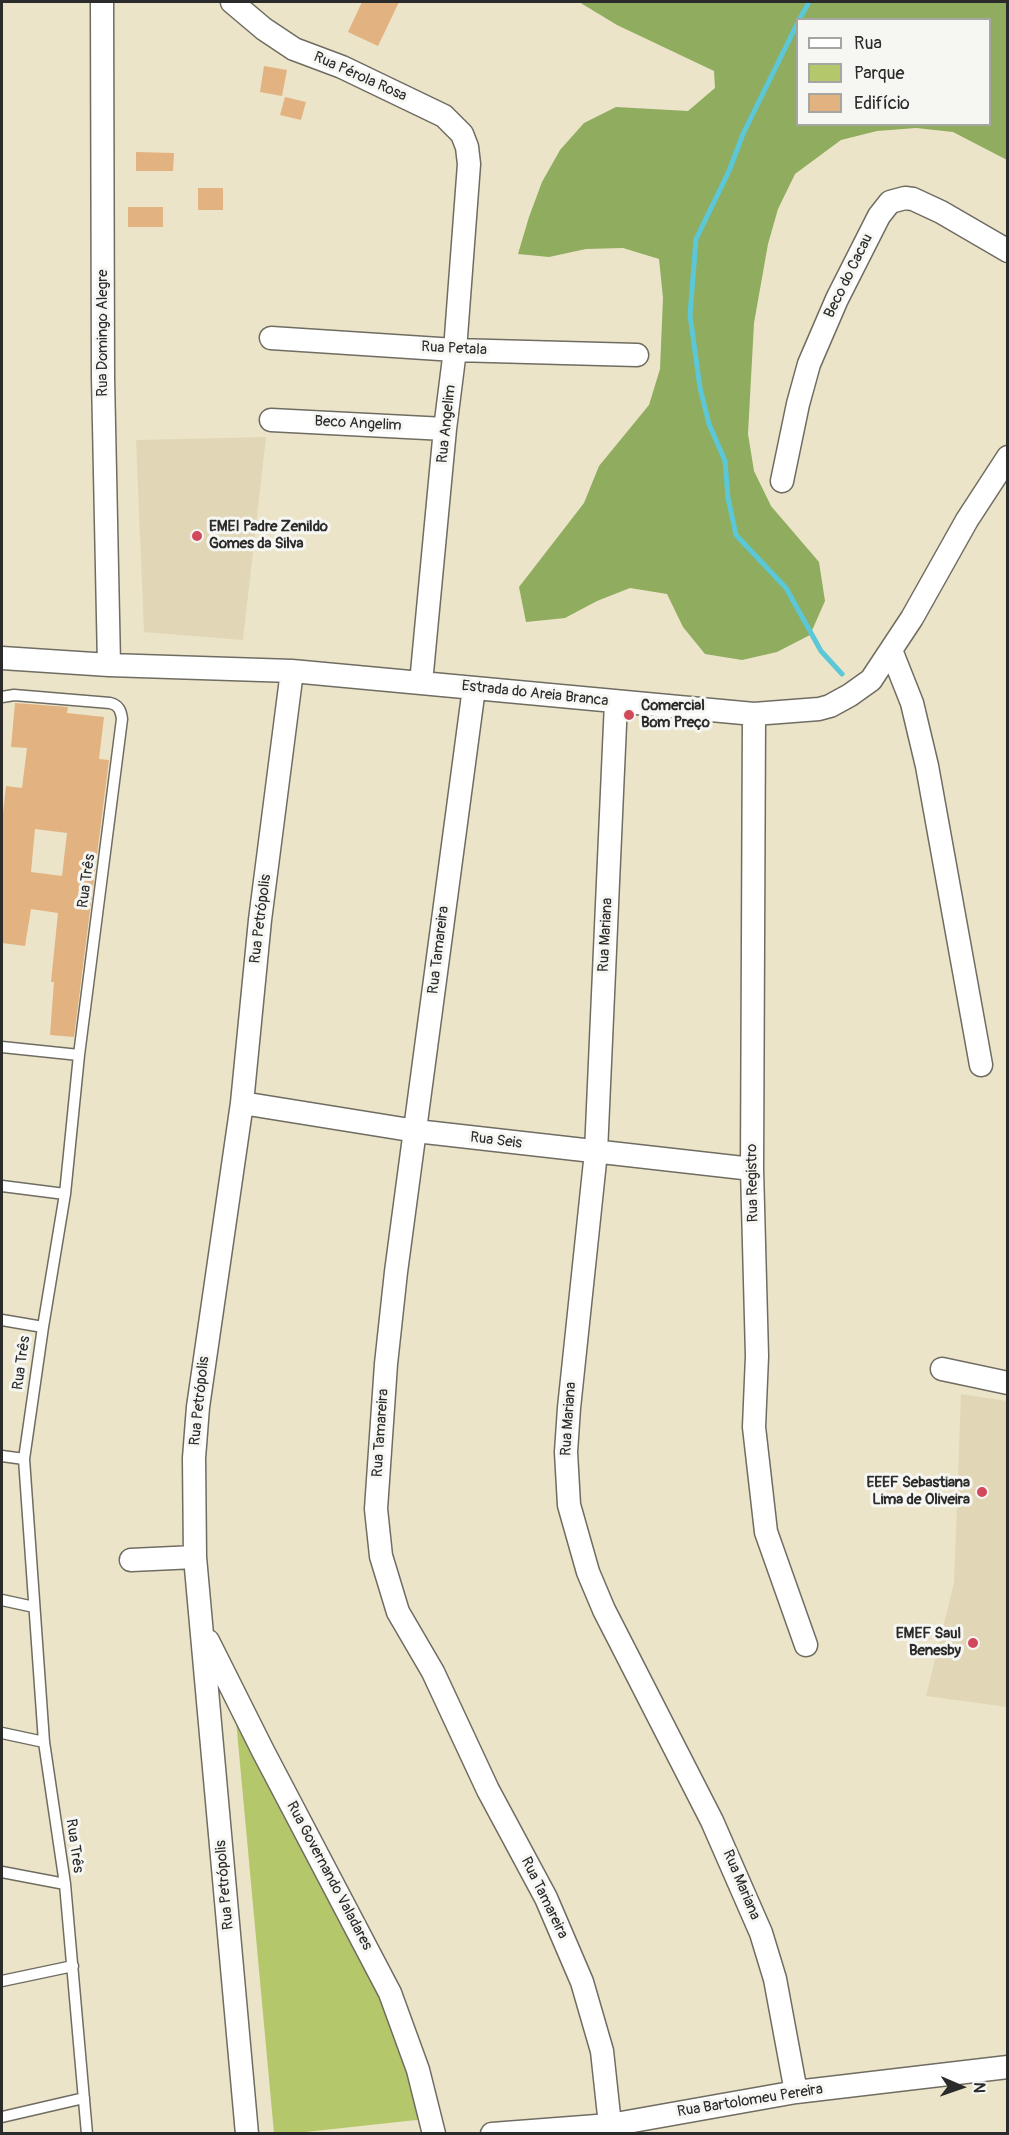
<!DOCTYPE html>
<meta charset="utf-8">
<style>
body{margin:0}
#map{position:relative;width:1009px;height:2135px;overflow:hidden;background:#ece4c8;font-family:Pangolin,sans-serif}
canvas{display:block}
.frame{position:absolute;inset:0;border:3px solid #2b2b2b;pointer-events:none}
.legend{position:absolute;left:796px;top:18px;width:195px;height:108px;box-sizing:border-box;background:#f6f6f2;border:2px solid #a5a5a2;margin:0;padding:8px 10px;list-style:none;font-size:18px;color:#2b2b2b}
.legend li{display:flex;align-items:center;gap:12px;height:30px}
.legend b{width:30px;border:2px solid #a5a5a2}
.north{position:absolute;left:931px;top:2057px;width:60px;height:60px;-webkit-text-stroke:4px #f6f6f2;paint-order:stroke;rotate:92deg;font-size:16px;font-weight:700;line-height:24px;text-align:center;color:#2b2b2b}
.north::after{content:'';display:block;margin:auto;width:21px;height:27px;background:#2b2b2b;clip-path:polygon(50% 0,100% 100%,50% 72%,0 100%)}
</style>
<div id="map">
<canvas width="1009" height="2135"></canvas>
<div class="frame"></div>
<ul class="legend">
<li><b style="height:8px;background:#fff"></b>Rua</li>
<li><b style="height:16px;background:#b4c76b"></b>Parque</li>
<li><b style="height:16px;background:#e2b280"></b>Edifício</li>
</ul>
<div class="north">N</div>
</div>
<script>
const ctx = document.querySelector('canvas').getContext('2d');
ctx.lineJoin = 'round';
function fillPath(path, color) { ctx.fillStyle = color; ctx.fill(path, 'evenodd'); }
function stroke(path, color, width, dash) { ctx.strokeStyle = color; ctx.lineWidth = width; ctx.lineCap = dash ? 'butt' : 'round'; ctx.setLineDash(dash || []); ctx.stroke(path); }
function drawText(font, color, halo, rows, align = 'center') {
  ctx.font = font + ' Pangolin,sans-serif'; ctx.lineWidth = 6; ctx.setLineDash([]); ctx.textBaseline = 'middle'; ctx.strokeStyle = halo; ctx.fillStyle = color; for (const [text, x, y, turn = 0] of rows) {
    ctx.save(); ctx.translate(x, y); ctx.rotate((+turn || 0) * Math.PI / 180); ctx.textAlign = isNaN(turn) ? turn : align; if (halo) ctx.strokeText(text, 0, 0); ctx.fillText(text, 0, 0); ctx.restore();
  }
}
fillPath(new Path2D(`
 M266 437 243 640 144 632 136 440Z
 M961 1394 1007 1401V1707L926 1696 954 1583Z`), '#e1d7b7');
fillPath(new Path2D(`
 M231 1666 435 2118 296 2133H274Z`), '#b4c76b');
fillPath(new Path2D(`
 M579 2H1007V160L953 132 916 128 877 131 841 140 795 174 778 209 768 244 754 323 748 434 754 471 771 506 819 562 825 601 810 635 777 652 742 660 705 654 683 627 667 594 630 588 597 601 565 618 526 622 519 587 584 503 599 466 649 405 660 369 663 298 659 259 623 248 586 249 549 257 518 254 529 217 542 182 560 150 584 123 616 107 688 111 715 88 714 71 617 25ZM798 20H990V124H798Z`), '#8fac5f');
stroke(new Path2D(`
 M799 20 809 2
 M798 22 743 134 729 171 696 239 690 315 700 388 709 424 725 461 728 498 736 535 786 588 821 651 842 674`), '#5cc7d6', 5);
fillPath(new Path2D(`
 M362 2H399L378 46 348 32Z
 M264 66 287 70 282 96 260 92Z
 M285 97 306 102 301 120 280 115Z
 M136 152 174 153 173 171H136Z
 M198 188H223V210H198Z
 M128 207H163V227H128Z
 M15 703 68 707 67 713 104 717 99 759 109 760 74 1037 50 1035 54 982H51L58 913 31 909 25 946 2 943V822L6 786 22 788 27 748 11 747ZM35 829 67 833 62 876 31 872Z`), '#e2b280');
const lane = new Path2D(`
 M2 697 14 695 110 703C119 705 121 711 122 719L79 1055 65 1194 43 1327 24 1459 44 1742 65 1884 87 2134
 M2 1047 79 1055
 M2 1186 65 1194
 M2 1320 43 1327
 M2 1456 24 1459
 M2 1600 34 1607
 M2 1733 44 1742
 M2 1872 65 1884
 M2 1981 73 1966
 M2 2117 84 2098`);
const street = new Path2D(`
 M102 2 103 377 109 665
 M232 2 264 29 294 49 342 67 444 116 462 134 467 147 469 164 455 350 445 429 421 683
 M271 338 455 350 637 355
 M271 420 445 429
 M782 481 798 404 809 364 837 299 879 216 890 202 905 198 913 199 941 212 1008 251
 M891 650 912 703 927 766 981 1065
 M2 658 109 665 292 671 754 714 819 709 830 706 850 695 871 680 912 618 967 520 1008 457
 M474 688 396 1272 386 1364 376 1509 381 1556 398 1612 433 1672 488 1790 546 1898 582 1982 602 2051 611 2134
 M616 702 596 1152 569 1408 566 1452 569 1505 588 1572 604 1610 712 1821 761 1933 775 1979 796 2092
 M754 714 752 1169 757 1356 754 1427 766 1532 806 1645
 M242 1103 416 1131 752 1169
 M942 1369 1008 1383
 M131 1560 195 1557
 M208 1641 263 1751 390 1993 418 2070 434 2134
 M247 2134 195 1557 194 1458 198 1407 242 1103 260 920 292 671
 M492 2134 610 2125 796 2092 1008 2067`);
stroke(lane, '#6f6c62', 13);
stroke(street, '#6f6c62', 25);
stroke(lane, '#fff', 10);
stroke(street, '#fff', 22);
for (const [x, y, r, color] of [
 [197,536,6,"#d1495b"],
 [629,715,6,"#d1495b"],
 [982,1492,6,"#d1495b"],
 [973,1643,6,"#d1495b"]
]) { const dot = new Path2D(); dot.arc(x, y, r, 0, 2 * Math.PI); ctx.fillStyle = color; ctx.fill(dot); stroke(dot, '#f6f6f2', 2); }
drawText('15px', '#2b2b2b', '#f6f6f2', [
 ["Rua Pérola Rosa",360,77,24],
 ["Beco do Cacau",849,276,-64],
 ["Rua Domingo Alegre",103,333,-90],
 ["Rua Petala",454,349,3],
 ["Beco Angelim",358,424,3],
 ["Rua Angelim",447,424,-84],
 ["Estrada do Areia Branca",535,694,6],
 ["Rua Três",87,881,-82],
 ["Rua Petrópolis",261,919,-83],
 ["Rua Mariana",606,935,-87],
 ["Rua Tamareira",439,950,-83],
 ["Rua Seis",496,1141,7],
 ["Rua Registro",753,1183,-91],
 ["Rua Três",22,1363,-82],
 ["Rua Petrópolis",200,1401,-84],
 ["Rua Mariana",569,1419,-86],
 ["Rua Tamareira",381,1433,-86],
 ["Rua Três",74,1846,82],
 ["Rua Governando Valadares",329,1876,62],
 ["Rua Petrópolis",225,1885,-95],
 ["Rua Mariana",741,1885,67],
 ["Rua Tamareira",544,1898,64],
 ["Rua Bartolomeu Pereira",750,2101,-9]
]);
drawText('bold 15px', '#2b2b2b', '#f6f6f2', [
 ["EMEI Padre Zenildo",209,527],
 ["Gomes da Silva",209,544],
 ["Comercial",641,706],
 ["Bom Preço",641,723],
 ["EEEF Sebastiana",970,1483,"right"],
 ["Lima de Oliveira",970,1500,"right"],
 ["EMEF Saul",961,1634,"right"],
 ["Benesby",961,1651,"right"]
], 'left');
</script>
